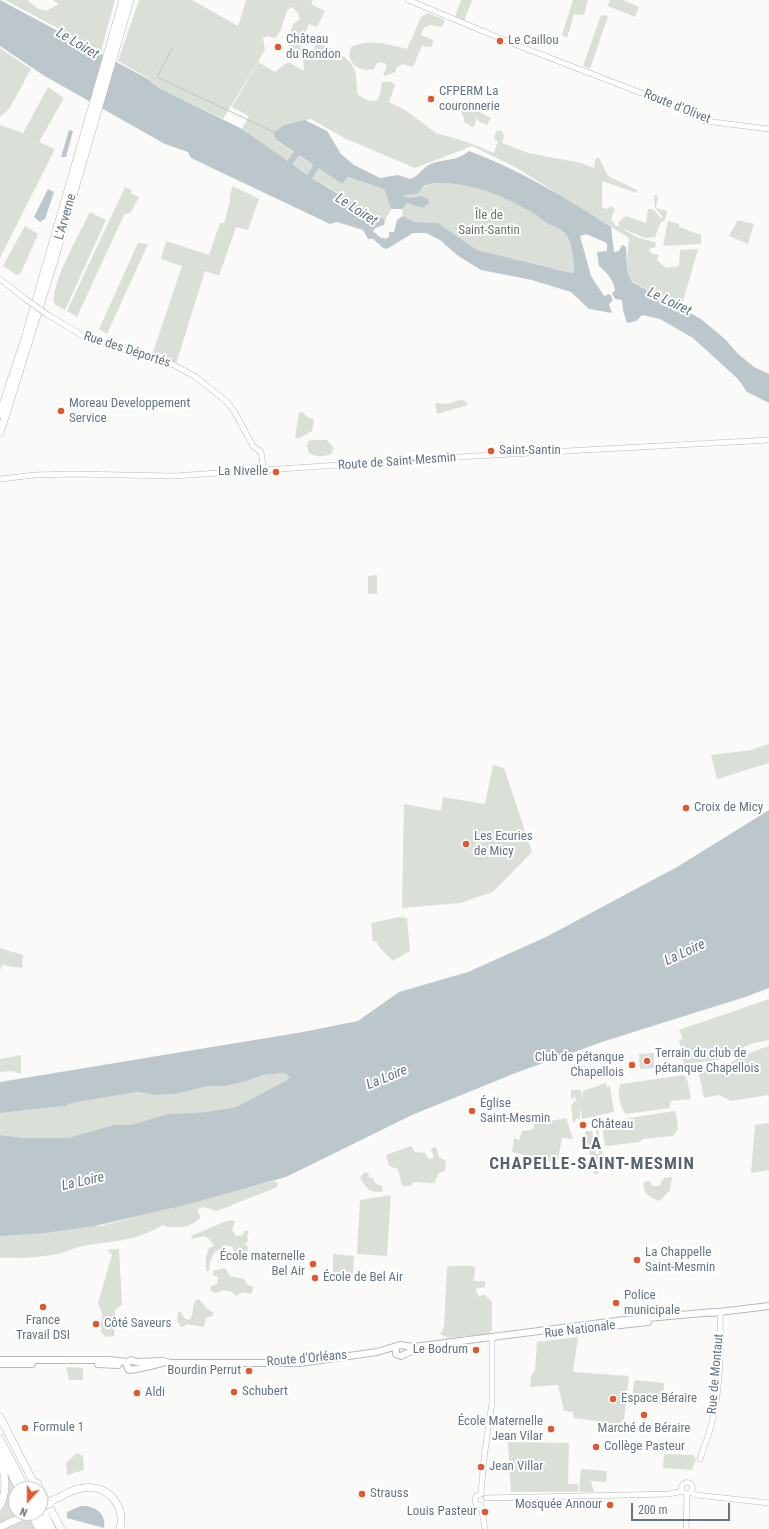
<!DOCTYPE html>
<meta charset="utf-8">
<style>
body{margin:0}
#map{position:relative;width:769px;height:1529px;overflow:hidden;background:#fafaf8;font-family:"Roboto Condensed",sans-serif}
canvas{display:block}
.north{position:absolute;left:8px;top:1481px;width:40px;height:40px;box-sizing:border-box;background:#fff;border:1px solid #c1c8cd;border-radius:50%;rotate:201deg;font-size:11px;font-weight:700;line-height:16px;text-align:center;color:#657683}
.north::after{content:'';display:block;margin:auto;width:14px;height:18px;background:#e4572e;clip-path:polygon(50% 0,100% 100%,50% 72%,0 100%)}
.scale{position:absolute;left:631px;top:1503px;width:99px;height:18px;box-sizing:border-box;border:2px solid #657683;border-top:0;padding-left:5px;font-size:12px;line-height:14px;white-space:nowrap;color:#657683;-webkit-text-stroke:3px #fff;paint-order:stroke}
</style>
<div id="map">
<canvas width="769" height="1529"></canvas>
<div class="north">N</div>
<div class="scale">200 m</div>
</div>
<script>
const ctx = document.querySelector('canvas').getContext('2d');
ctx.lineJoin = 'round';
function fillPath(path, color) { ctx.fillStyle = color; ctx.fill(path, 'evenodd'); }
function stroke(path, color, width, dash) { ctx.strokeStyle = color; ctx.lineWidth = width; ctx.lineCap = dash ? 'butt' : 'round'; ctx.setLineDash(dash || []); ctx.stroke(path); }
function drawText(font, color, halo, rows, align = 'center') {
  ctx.font = font + ' "Roboto Condensed",sans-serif'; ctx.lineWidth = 4; ctx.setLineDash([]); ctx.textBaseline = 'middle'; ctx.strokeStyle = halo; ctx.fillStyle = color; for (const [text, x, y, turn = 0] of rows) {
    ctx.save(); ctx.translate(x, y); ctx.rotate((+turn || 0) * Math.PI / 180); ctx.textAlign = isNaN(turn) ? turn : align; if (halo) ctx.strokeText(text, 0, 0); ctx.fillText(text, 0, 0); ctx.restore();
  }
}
fillPath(new Path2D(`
 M5 0H27L37 8 46 11 59 4 52 0H115L101 51Z
 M139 0H192L238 26 246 0H313L311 4 325 11 317 27 309 24 300 47 311 52 318 42C329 49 352 57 355 71 357 78 356 87 358 95L369 101 377 100 380 95 382 82H392L395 85 389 102 405 110 436 133 467 142 494 153 498 141 494 139 496 131H502L504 136 502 143 528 153 581 163 594 168 596 158H599L608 176 637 190V193L602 181V207L607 209 611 206 615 209 611 219 616 226H620L618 222 626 216 646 223 648 209H653L661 218 663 217 655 208 654 195 658 196 656 208 667 211 665 220 661 222 655 237 645 238 624 229V230L639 238 655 242 656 247 649 249 651 253 659 255 657 260 666 268 679 266 680 250 698 249 681 308 632 281 626 269 629 238 515 167 472 146 415 168 344 138 311 119 284 125 273 133 276 141 342 184 348 177 384 189 391 209 385 220C335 193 288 163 242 129L249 116 232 107 258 62 275 72 288 62 304 71 303 56 287 44 293 24 300 19 298 13 292 7 287 10 280 32 275 38 267 36 263 38 265 50 223 119 159 88 148 78 118 61Z
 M461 0H472L464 21 455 17Z
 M573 0H588L584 15 574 14 567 38 562 35Z
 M610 0H623L639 7 635 17 608 6Z
 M428 13 445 20 442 27 430 25 424 28 421 35 433 40 432 47 422 46 413 67 403 64 397 67 395 72 385 76 383 73 386 70V64L380 62 376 64 374 69C359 73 345 62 351 47 370 38 389 45 407 49L421 17Z
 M601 15 608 16 590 69 583 66Z
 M0 48 31 69 9 109 0 117Z
 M48 87 64 98 39 142 55 149 0 258V125L23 133Z
 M464 104 491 118 487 125 480 122 476 118 475 125 472 127 464 122V118L459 108Z
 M433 183C469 182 500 194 531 212 537 215 541 220 547 222 555 227 561 228 567 236 572 244 574 262 574 272L573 273 477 250 438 223 414 222 403 216 402 209 407 203 423 208 429 203 428 199C416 193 410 202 400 196 412 196 422 187 433 183Z
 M233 186 259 199 248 230 236 227 219 276 205 271 176 364 152 355 182 266 161 259 166 241 209 255 220 223H224L230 202V194Z
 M125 187 132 190 130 193 139 197 131 212 124 215 77 317 67 311Z
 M90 212 106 220 65 310 55 305C48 288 81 231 90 212Z
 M738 220 754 224 748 244 729 236Z
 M668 221 679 224V227L701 235V244L663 246Z
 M25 226 38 234 21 273 17 275 3 266Z
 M138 243 148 244 107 334 99 329Z
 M461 400 465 401 468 405 437 414 435 403 446 404Z
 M299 412H302L307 417 314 420 312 431 298 439 295 437Z
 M314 440H327L334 448 331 454C324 457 316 457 309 453L307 446 308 441Z
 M377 575V594H368V576Z
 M769 744V763L717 779 711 755 751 750Z
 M493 765 504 768 532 852 493 892 460 903 402 908 404 804 441 811 443 797 485 804Z
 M400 917 407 918 410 951 393 961 379 947 376 941 373 942 371 923Z
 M0 948 23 955 22 968 2 965 0 971Z
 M769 999V1040L750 1044 719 1060 684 1064 679 1040 683 1039 679 1030Z
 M769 1046V1095L731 1101 719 1095 704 1098 698 1070 726 1065 754 1051Z
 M654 1053V1068L640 1069 639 1054Z
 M21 1055V1074L13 1071 0 1072V1059Z
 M284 1073 290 1077 287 1080 236 1107 206 1112 168 1114 130 1125H113L68 1138H25L0 1135V1113L65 1106 72 1103 137 1092 157 1095 176 1094 208 1086H226L247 1081 263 1075Z
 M684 1075 687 1079 691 1099 671 1101 669 1108 626 1114C620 1107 616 1092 621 1084Z
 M606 1083 607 1087 610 1086 614 1112 582 1119 580 1106 583 1091Z
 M571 1090H581C582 1100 579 1109 580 1119H576L575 1122H573L571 1106 576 1100 575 1097 571 1099Z
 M674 1111 676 1113 678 1129 673 1136 643 1139 639 1142 608 1146 605 1145 602 1126 604 1122Z
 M566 1118 573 1139 562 1138 558 1160 555 1162 527 1159V1156L512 1152 514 1138 519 1140 522 1131 534 1129V1124Z
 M595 1121H597L605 1170 598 1171 599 1174H594L585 1133 586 1131H592L596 1154H599Z
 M769 1123V1170L751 1173 755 1125Z
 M411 1146 415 1152 425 1153 429 1159 434 1158 431 1148 436 1147 439 1157 446 1161 445 1171 439 1173 434 1183 413 1182 411 1186H402L398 1169 389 1166 386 1155Z
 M365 1172 369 1174 368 1177 373 1178 375 1183 382 1186 383 1191C371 1195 364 1186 360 1177Z
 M672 1177 670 1190 660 1201C650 1198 642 1193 644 1182L649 1181 653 1186H659L664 1178Z
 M274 1181 279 1183 277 1187 217 1211 203 1207 198 1209V1213L201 1217C191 1228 176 1230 162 1225 135 1243 109 1240 79 1247 74 1248 69 1251 65 1252 44 1258 21 1258 0 1258V1233L81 1226H100Z
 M391 1195 387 1256 357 1254 360 1200Z
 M232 1220 235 1222 232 1230 236 1236H241L246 1230 249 1232 247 1236 248 1241 244 1244 247 1245 248 1250 244 1253 234 1254 233 1247 225 1245 223 1250H217C211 1256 210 1262 209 1271H206V1257L209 1248 214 1246 209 1239 204 1236 192 1239 191 1236 226 1221Z
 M119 1249 122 1305 115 1310 114 1336 106 1337 101 1332 102 1313 98 1303 112 1255 107 1250Z
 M333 1254 354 1256 353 1273 333 1272Z
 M450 1266H473L475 1269 474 1281H485V1287L475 1289 479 1297 484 1294 492 1302V1330L488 1334 448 1338 440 1334 444 1327 447 1267Z
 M225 1268 230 1276 244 1279 248 1285 254 1287 251 1294 242 1292 236 1296 232 1292 223 1290C219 1293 214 1294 210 1290L211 1286 217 1284 218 1277 213 1275V1271Z
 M199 1299 206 1308 214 1313 212 1316 206 1318 204 1327 186 1324 185 1326 181 1327 177 1321 178 1312H181L184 1318 189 1320C195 1314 191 1306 196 1300Z
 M578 1337 573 1372 629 1376 624 1419 619 1424 574 1418 573 1412 564 1411 558 1385 530 1387 531 1377 535 1370 537 1342Z
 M66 1367 83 1368V1380H69Z
 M636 1380 664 1383 662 1404 632 1400 634 1382Z
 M508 1442 569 1443 568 1484H578V1492H511Z
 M0 1447 22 1489H16V1513H22L0 1523V1512L7 1497Z
 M77 1453 83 1456 84 1470 67 1475 66 1463Z
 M664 1454 693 1455 696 1459 692 1470 663 1468Z
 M581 1469 607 1471 606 1482 591 1481 594 1492H579Z
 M34 1514 40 1529H0Z`), '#dadfd7');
fillPath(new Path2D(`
 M0 0 148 79 159 88 242 129 312 178 348 200 385 220 384 225 375 228 373 232 374 235 371 239H368L363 230 337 222 330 224 191 158 188 152 165 144 43 75 0 46Z
 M305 120 327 131 341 154 354 165 380 178 398 175 410 179C419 176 420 171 427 166 442 157 453 164 469 151 520 170 565 197 611 227L614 252 619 251 622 245 626 247 627 271 632 282 701 319 725 339 737 353 754 367 769 374V403L747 392 738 379 693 338 660 319 642 315 636 321 627 323 623 310 622 300 615 299 612 293 615 291C614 280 607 273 599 266L597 252 607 251V243L586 234 580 236 591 276 604 296 610 294 613 300 609 304 612 313 589 309 571 292 532 280 481 270 457 255 440 240 426 233H413L387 249 381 247 378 238 385 239 389 237V232H394L397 220 403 216 402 209H391L384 189 348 177 342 184 276 140 273 133 284 125ZM433 183C469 182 500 194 531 212 537 215 541 220 547 223 555 227 561 228 567 236 572 244 574 262 574 272L572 273 477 250 438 223 414 222 403 216 402 209 407 203 423 208 429 203 428 199 421 196 411 198 401 196 418 193 424 186Z
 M69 130 73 131 66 157H61Z
 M48 189 54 192 45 219 40 222 34 217Z
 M769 810V988L745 997 605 1041 518 1072 412 1115 286 1177 189 1204 95 1226 44 1233 0 1236V1135L25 1138H68L113 1125H130L168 1114 206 1112 236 1107 287 1080 290 1077 284 1073 263 1075 247 1081 226 1086H208L176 1094 157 1095 137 1092 72 1103 65 1106 0 1113V1082L303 1032 358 1021 399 992 468 972 546 937 677 867Z
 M81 1506C94 1505 107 1513 104 1528L67 1518V1512Z`), '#bbc7cb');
stroke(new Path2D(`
 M173 47 157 77 274 132`), '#bbc7cb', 1);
stroke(new Path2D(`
 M285 169 299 150 301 151
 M306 183 320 160
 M367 230 381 242 383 241`), '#bbc7cb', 6);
const secondary = new Path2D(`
 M408 0 514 44 675 106 705 121 769 129
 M0 279 24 298
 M48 315 85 337 119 348 164 360 196 377 227 402 234 411 253 446 261 452 264 471
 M0 479 34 475 74 474 174 476 475 456 769 440
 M700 1459C704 1446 710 1433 713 1418 721 1385 721 1346 720 1311
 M681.5 1488a5.5 5.5 0 1 1 11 0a5.5 5.5 0 1 1-11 0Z
 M691 1492 696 1495 769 1503
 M481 1494 484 1458 492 1402V1337
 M481 1494 476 1496 475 1500 476 1504 481 1505
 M486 1498 669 1494 682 1491
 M481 1505 485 1529
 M686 1529 687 1494`);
const primary = new Path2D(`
 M711 1313 769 1306
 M584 1329 648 1322
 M396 1348V1354L401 1356 416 1349
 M0 1360H108L128 1362
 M165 1362C163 1364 131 1370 129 1370L127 1366 128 1362 131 1360 136 1362 163 1361 170 1363H300L377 1352 400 1345 414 1347 625 1320 714 1312
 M0 1364H32
 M98 1364 118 1365`);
const highway = new Path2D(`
 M0 414 26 335 123 0
 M0 433 54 261 130 0
 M0 1417 37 1489
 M0 1439 26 1489
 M0 1451 19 1489
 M0 1458C5 1474 8 1490 0 1506
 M37 1483 61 1529
 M51 1501C61 1497 72 1489 83 1488 107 1484 126 1505 120 1529
 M40 1503 52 1529
 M31 1513 39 1529
 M38 1513 45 1529
 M0 1527 30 1513`);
stroke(secondary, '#b3babf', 6);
stroke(primary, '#b5babe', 8);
stroke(highway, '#b4b9bd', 8);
stroke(secondary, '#fff', 5);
stroke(primary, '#fff', 6);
stroke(highway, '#fff', 7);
const secondaryBridge = new Path2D(`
 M24 298 48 315`);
const highwayBridge = new Path2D(`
 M40 1508 51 1503`);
stroke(secondaryBridge, '#b3babf', 6, []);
stroke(highwayBridge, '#b4b9bd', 8, []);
stroke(secondaryBridge, '#fff', 5);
stroke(highwayBridge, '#fff', 7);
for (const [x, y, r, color] of [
 [500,41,4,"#e4572e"],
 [278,47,4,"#e4572e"],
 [431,99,4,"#e4572e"],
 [61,411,4,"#e4572e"],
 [491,451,4,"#e4572e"],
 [276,472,4,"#e4572e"],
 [686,808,4,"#e4572e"],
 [466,844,4,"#e4572e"],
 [647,1061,4,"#e4572e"],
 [632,1065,4,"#e4572e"],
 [472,1111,4,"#e4572e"],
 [583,1125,4,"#e4572e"],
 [637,1260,4,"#e4572e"],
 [313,1264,4,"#e4572e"],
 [315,1278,4,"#e4572e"],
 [616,1303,4,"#e4572e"],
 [43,1307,4,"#e4572e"],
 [96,1324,4,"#e4572e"],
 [476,1350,4,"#e4572e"],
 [249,1371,4,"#e4572e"],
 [234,1392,4,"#e4572e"],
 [137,1393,4,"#e4572e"],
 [613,1399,4,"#e4572e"],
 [644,1415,4,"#e4572e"],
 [25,1428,4,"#e4572e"],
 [551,1429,4,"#e4572e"],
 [596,1447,4,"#e4572e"],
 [481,1467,4,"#e4572e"],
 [362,1494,4,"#e4572e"],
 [610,1505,4,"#e4572e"],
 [485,1512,4,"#e4572e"]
]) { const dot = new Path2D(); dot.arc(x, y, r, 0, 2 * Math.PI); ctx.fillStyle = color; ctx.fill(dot); stroke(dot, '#fff', 1.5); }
drawText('13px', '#657683', '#fff', [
 ["Château",286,40],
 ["du Rondon",286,55],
 ["Le Caillou",508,41],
 ["CFPERM La",439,92],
 ["couronnerie",439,107],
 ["Moreau Developpement",69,404],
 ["Service",69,419],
 ["Saint-Santin",499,451],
 ["La Nivelle",268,472,"right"],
 ["Croix de Micy",694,808],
 ["Les Ecuries",474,837],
 ["de Micy",474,852],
 ["Terrain du club de",655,1054],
 ["pétanque Chapellois",655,1069],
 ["Club de pétanque",624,1058,"right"],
 ["Chapellois",624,1073,"right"],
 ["Église",480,1104],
 ["Saint-Mesmin",480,1119],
 ["Château",591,1125],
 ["La Chappelle",645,1253],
 ["Saint-Mesmin",645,1268],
 ["École maternelle",305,1257,"right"],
 ["Bel Air",305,1272,"right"],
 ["École de Bel Air",323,1278],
 ["Police",624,1296],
 ["municipale",624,1311],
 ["France",43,1321,"center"],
 ["Travail DSI",43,1336,"center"],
 ["Côté Saveurs",104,1324],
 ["Le Bodrum",468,1350,"right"],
 ["Bourdin Perrut",241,1371,"right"],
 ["Schubert",242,1392],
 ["Aldi",145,1393],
 ["Espace Béraire",621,1399],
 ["École Maternelle",543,1422,"right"],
 ["Jean Vilar",543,1437,"right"],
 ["Formule 1",33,1428],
 ["Marché de Béraire",644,1429,"center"],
 ["Collège Pasteur",604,1447],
 ["Jean Villar",489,1467],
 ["Strauss",370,1494],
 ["Mosquée Annour",602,1505,"right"],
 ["Louis Pasteur",477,1512,"right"]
], 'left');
drawText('13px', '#657683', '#fff', [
 ["Route d'Olivet",677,107,22],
 ["L'Arverne",66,217,-74],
 ["Rue des Déportés",127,350,18],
 ["Route de Saint-Mesmin",397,462,-4],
 ["Rue Nationale",580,1330,-7],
 ["Route d'Orléans",307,1359,-5],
 ["Rue de Montaut",716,1374,-85]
]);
drawText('13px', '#687a64', '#fff', [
 ["Île de",489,216],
 ["Saint-Santin",489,231]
]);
drawText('italic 14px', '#60757c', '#fff', [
 ["Le Loiret",77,44,31],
 ["Le Loiret",356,210,33],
 ["Le Loiret",669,302,26],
 ["La Loire",685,953,-25],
 ["La Loire",387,1078,-22],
 ["La Loire",83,1182,-12]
]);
ctx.letterSpacing = '1px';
drawText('bold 17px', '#57646e', '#fff', [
 ["LA",592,1145],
 ["CHAPELLE-SAINT-MESMIN",592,1165]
]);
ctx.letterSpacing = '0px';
</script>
